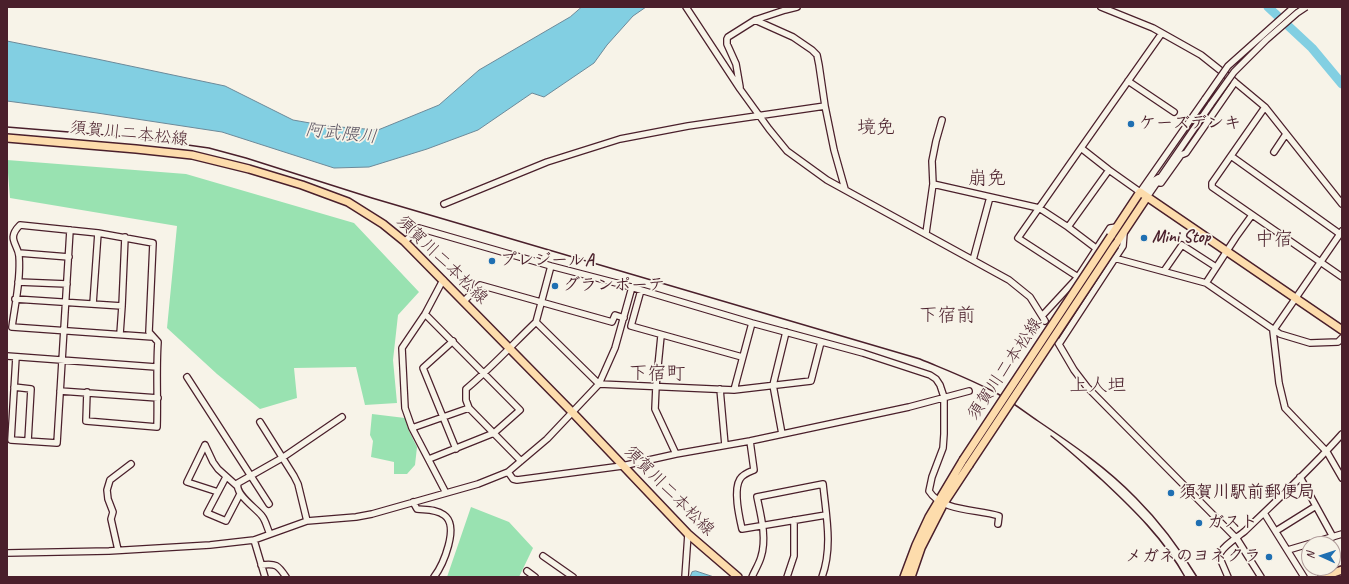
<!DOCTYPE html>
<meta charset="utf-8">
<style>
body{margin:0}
#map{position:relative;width:1349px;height:584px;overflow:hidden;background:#f7f3e8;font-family:Caveat,sans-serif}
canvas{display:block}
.frame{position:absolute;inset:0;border:8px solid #4a1f2b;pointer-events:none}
.north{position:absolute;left:1301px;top:536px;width:40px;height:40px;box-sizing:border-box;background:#f7f3e8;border:1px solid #b29e9c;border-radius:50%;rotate:273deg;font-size:11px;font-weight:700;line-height:16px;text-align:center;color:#4a1f2b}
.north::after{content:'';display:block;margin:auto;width:14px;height:18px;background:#1f6fb2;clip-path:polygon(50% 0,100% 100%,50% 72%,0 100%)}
</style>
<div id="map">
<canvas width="1349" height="584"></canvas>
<div class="frame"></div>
<div class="north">N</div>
</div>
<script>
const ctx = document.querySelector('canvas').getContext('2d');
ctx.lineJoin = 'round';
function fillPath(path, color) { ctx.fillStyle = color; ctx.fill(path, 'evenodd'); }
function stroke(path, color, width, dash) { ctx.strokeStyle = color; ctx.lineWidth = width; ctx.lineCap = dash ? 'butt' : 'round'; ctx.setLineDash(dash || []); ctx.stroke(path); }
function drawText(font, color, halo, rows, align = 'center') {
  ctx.font = font + ' Caveat,"Klee One",sans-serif'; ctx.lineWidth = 3.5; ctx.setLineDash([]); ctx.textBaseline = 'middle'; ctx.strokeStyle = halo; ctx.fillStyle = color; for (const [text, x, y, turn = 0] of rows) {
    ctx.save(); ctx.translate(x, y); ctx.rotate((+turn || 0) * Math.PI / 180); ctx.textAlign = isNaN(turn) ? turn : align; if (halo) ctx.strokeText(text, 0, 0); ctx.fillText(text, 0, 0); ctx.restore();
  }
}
fillPath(new Path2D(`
 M7 160 186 174 354 223 419 292 398 315 393 360 397 403 365 405 356 367 294 368 297 398 260 409 217 374 167 328 177 226 10 198Z
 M372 414 405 418 409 431 417 447 415 465 407 474H394V462L371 457 373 441 370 435Z
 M471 507 509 522 533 548 519 577H447Z`), '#99e2b1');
const water = new Path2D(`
 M582 7H646L633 16 607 45 594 63 544 97 532 93 478 130 427 149 369 167 334 168 222 132 97 113 7 101V41L97 59 225 86 293 120 327 126 378 130 439 105 479 70 570 17Z
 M696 571 714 577H690L692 572Z`);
fillPath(water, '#82cfe2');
stroke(water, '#6c8999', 1);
stroke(new Path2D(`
 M1268 7 1312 48 1342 84`), '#82cfe2', 9);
const minor = new Path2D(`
 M686 7 740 89 769 129 787 151 827 180 1009 280 1030 297 1045 321
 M1101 7 1153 28 1201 55 1235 82 1265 107 1342 204
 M755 20 793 37 812 50 817 55 819 65 825 106 834 150 845 189
 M1128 81 1174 112
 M740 87 736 64 727 44V39L728 37 755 20 785 10 797 7
 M1265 107 1212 183V187L1342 277
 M1081 148 1162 33
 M1274 152 1286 134
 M1231 156 1340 234
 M1157 182 1161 183 1181 155 1186 153 1235 82
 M933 184 1039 208 1068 227 1097 249
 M1144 192 1153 181 1158 178
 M1147 197 1211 104
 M444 204 547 162 620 139 688 126 825 106
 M1068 227 1109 170
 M1342 231 1273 331 1279 383 1285 408 1327 452 1342 478
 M926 233 933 184 932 161 936 141 942 120
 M404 241C412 238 411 231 419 228L551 266 624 285 752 323 863 353 930 375 936 379 940 385 944 397V434L943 448 932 477 929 491C942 512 978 509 999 516L998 524
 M19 253 69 257
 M1114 258 1206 283 1280 334 1310 343 1338 342 1342 338
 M973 260 990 197
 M551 266 536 322 599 384 734 390 811 381 821 342
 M1164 271 1182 245 1216 267
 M1078 277 1018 238 1081 148 1109 170 1140 192 1205 99
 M443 280 425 314 402 348 405 408 412 428 446 493
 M18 282 67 284
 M1206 283 1236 237 1252 215
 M641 290 631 326 742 357
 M15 299 122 306
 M464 301 480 285 612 322 615 315 624 318
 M93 304 98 233
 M425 314 520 410 494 433 429 459
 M1042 316 1078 277 1110 228 1117 227
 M120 334 122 306 125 237
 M661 336 656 386 655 409 676 454
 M453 341 423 368 456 449
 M1057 341 1074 370 1087 387 1237 539 1261 577
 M1059 344 1123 246 1124 233
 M7 356 156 367
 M16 357 11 440 57 443 70 230
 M187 377 269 504
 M14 387 31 389 28 441
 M720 389 725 445
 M734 390 752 323
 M60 391 158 398
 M87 392 86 421 157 427C158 398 156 370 158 342L149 332 153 243 98 233 20 225C6 239 18 244 19 256 21 279 15 304 12 327L153 337
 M260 422 294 476 298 484 307 521
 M412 428 469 408
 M782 434 773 385 786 332
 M750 441 754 470C749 472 743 474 740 479 733 490 739 516 742 529L826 515
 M205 445 187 482 218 492
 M205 445 213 462 218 469 237 486
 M521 461 469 408 466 400V389C491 368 513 344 536 322
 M508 472 513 479 517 480 622 466 676 454 750 441 909 407 969 391
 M226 477 207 513 226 521 240 494
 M1300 477 1333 537
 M413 502 417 509C426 510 436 509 444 515 460 526 443 565 434 577
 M1264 513 1304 577
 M1276 531 1316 506
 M270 534C267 528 266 521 262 516 256 508 234 494 238 483L282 458 342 417
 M254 540 265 577
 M118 550 111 519 113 512 108 499 107 490 110 480 131 464
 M1288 550 1342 534
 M7 553 109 551 210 545 254 540 307 521 356 517 372 514 478 484 508 472 547 439 599 384 615 348 632 287
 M543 556 573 577
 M261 565C276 563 278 565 286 577
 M527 571 535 577
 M685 577 688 534
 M752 577C755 570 759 564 761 557 767 538 761 516 757 497L823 484C826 515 833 547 822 577
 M787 577 794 556V520
 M1228 577 1219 556C1221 547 1238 537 1245 531 1278 499 1312 468 1342 434`);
const major = new Path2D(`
 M7 138 136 149 192 155 249 169 302 185 348 202 383 224 404 241 573 413 688 534 738 577
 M1111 236 1140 192 1342 330
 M1115 245 1147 197
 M904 577 916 545 929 517 963 460
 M911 577 921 548 944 503 969 465
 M1322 577 1342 570`);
stroke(minor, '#4a1f2b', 8);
stroke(major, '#4a1f2b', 10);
stroke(minor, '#f7f3e8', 5.5);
stroke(major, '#fddcac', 7);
stroke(new Path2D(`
 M7 127 131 137 209 148 246 158 372 198 920 359C946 370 973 380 998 394 1012 402 1025 412 1038 421 1072 444 1107 468 1136 498 1159 521 1180 549 1197 577
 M1051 436C1068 449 1085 465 1102 480 1133 509 1164 539 1185 577`), '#4a1f2b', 1.5);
const minorBridge = new Path2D(`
 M1205 99 1228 66 1294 7
 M1211 104 1234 72 1266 40 1297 13 1306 7`);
const majorBridge = new Path2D(`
 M963 460 1111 236
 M969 465 1115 245`);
stroke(minorBridge, '#4a1f2b', 8, []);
stroke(majorBridge, '#4a1f2b', 10, []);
stroke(minorBridge, '#f7f3e8', 5.5);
stroke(majorBridge, '#fddcac', 7);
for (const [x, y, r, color] of [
 [1131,124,4,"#1f6fb2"],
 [1144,238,4,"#1f6fb2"],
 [492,261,4,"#1f6fb2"],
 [555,286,4,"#1f6fb2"],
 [1171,493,4,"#1f6fb2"],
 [1199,523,4,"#1f6fb2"],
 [1269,557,4,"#1f6fb2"]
]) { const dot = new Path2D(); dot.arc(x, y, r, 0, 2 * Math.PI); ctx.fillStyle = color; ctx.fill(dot); stroke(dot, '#f7f3e8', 1.5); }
drawText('bold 17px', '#4a1f2b', '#f7f3e8', [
 ["ケーズデンキ",1139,124],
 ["Mini Stop",1152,238],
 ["プレジールA",500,261],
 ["グランポーテ",563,286],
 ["須賀川駅前郵便局",1179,493],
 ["ガスト",1207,523],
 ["メガネのヨネクラ",1261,557,"right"]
], 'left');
drawText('17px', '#4a1f2b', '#f7f3e8', [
 ["須賀川二本松線",129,134,6],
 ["須賀川二本松線",442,260,44],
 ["須賀川二本松線",1005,369,-56],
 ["須賀川二本松線",669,491,45]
]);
drawText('italic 18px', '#5b5462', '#f7f3e8', [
 ["阿武隈川",341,134,6]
]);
drawText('19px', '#4a1f2b', '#f7f3e8', [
 ["境免",876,128],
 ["崩免",987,179],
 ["中宿",1274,240],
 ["下宿前",947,316],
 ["下宿町",657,374],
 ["上人坦",1098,386]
]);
</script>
